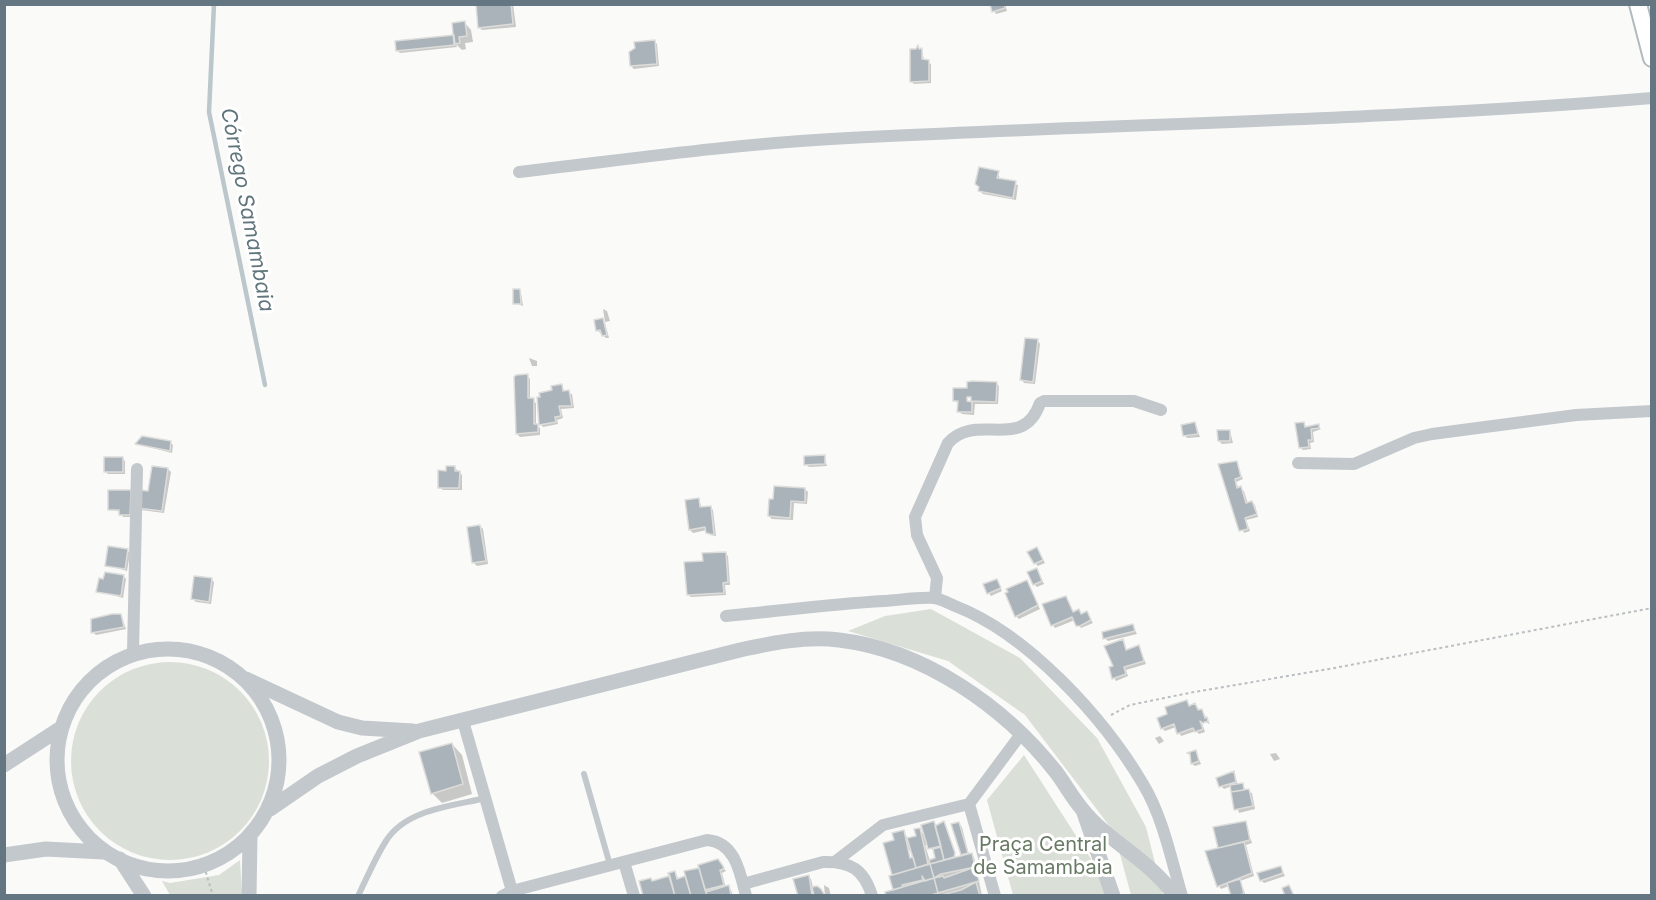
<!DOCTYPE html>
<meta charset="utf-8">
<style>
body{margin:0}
#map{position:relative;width:1656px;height:900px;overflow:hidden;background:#fafaf8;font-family:Inter,sans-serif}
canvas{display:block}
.frame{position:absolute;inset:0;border:6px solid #657683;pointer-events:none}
</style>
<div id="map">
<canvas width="1656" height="900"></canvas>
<div class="frame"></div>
</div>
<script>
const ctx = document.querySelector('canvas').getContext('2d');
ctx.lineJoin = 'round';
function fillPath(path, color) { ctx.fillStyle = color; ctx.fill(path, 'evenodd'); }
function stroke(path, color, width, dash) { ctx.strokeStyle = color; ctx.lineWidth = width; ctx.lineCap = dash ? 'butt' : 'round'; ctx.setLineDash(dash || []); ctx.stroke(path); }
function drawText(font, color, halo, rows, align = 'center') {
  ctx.font = font + ' Inter,sans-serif'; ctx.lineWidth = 6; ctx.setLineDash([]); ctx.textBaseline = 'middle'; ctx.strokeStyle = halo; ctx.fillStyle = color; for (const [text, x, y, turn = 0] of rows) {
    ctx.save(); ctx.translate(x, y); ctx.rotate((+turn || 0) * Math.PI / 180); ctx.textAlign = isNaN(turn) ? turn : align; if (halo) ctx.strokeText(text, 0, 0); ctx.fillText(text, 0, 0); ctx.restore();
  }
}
fillPath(new Path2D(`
 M931 609 1020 658 1097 738 1146 827 1163 895H1131L1114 832 1025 715 948 661 848 631 885 616Z
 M71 761a99 99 0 1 1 198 0a99 99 0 1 1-198 0Z
 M1024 755 1102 876 1107 895H1013L987 800Z
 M240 860 242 895H170L162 881 170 883 219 875Z`), '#dadfd7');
fillPath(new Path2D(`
 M477 4H513L516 27 482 30 479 27Z
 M991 4H1005L1007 11 996 14Z
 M465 23 471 30 473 42 465 43 466 49 462 50 456 44 457 47 400 53 397 50 455 36Z
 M655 42 657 44 659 66 634 69 631 66Z
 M922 50 924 61 931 64V83L914 84 911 81Z
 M998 172 1000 180 1018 185 1016 200 983 194 980 191Z
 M518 290 521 293 523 306 515 303Z
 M603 309 607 311 610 321 605 322Z
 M602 320 605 323 609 338H606L597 330Z
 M1038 341 1040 344 1035 384 1024 383 1022 380Z
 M529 358 537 361V366H532Z
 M527 376 530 379V400L536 403V425L540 428V435L520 437 517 434Z
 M996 383 999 386 998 404H975L974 415 962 414 959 411V404L955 401 968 389ZM966 395H973L972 403 966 402Z
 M561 385 565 392 572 394 574 408 561 409 563 418 557 420 558 424 543 427 541 424 554 391Z
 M1195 423 1200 437 1187 438 1185 435Z
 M1304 424 1307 428 1318 426 1321 429 1313 432 1314 442 1310 443 1311 449 1303 450 1301 448Z
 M1230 431 1233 443 1222 444 1219 441Z
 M170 442 173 445 172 453 137 444Z
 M824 456 827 466 809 467 806 464Z
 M122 458 125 461V474H108L105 471Z
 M1236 463 1243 479 1236 482 1239 489 1244 491 1248 504 1252 502 1255 505 1258 517 1246 520 1250 531 1244 533 1220 466Z
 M454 467 462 475V490H443L440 487 447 472Z
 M168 469 171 472 164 513 141 510 139 508Z
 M805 489 808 492 807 504 794 503 793 520 772 519 769 516Z
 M110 491 133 517H123L121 512 109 509Z
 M699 500 702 508 710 507 713 510 716 536 710 535 707 530 693 533 690 530 687 502Z
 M480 526 483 529 488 564 477 566 474 563 468 528Z
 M1037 549 1045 563 1038 566 1035 563Z
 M127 550 130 553 127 571 107 565Z
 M725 553 728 556 730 585H725L726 595 691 597 688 594 704 562Z
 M1037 570 1044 584 1037 587 1034 584Z
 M123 576 126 579 123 598 98 591 105 580Z
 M211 579 214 582 211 604 196 602 193 599Z
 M996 581 1002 591 991 596 989 593Z
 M1026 581 1040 609 1019 619 1016 616Z
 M1066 597 1074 613H1087L1093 623 1081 628 1075 620 1055 628 1053 625Z
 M121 615 126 629 96 635 93 632Z
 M1132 625 1137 634 1108 641 1105 638Z
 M1122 641 1127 651 1139 647 1146 664 1126 670 1128 676 1116 681 1114 678 1115 666Z
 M1186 701 1190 707 1195 705 1204 714 1210 724 1201 720 1205 732 1199 734 1196 731 1181 736 1176 727 1165 731 1162 728 1169 715Z
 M1160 736 1164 741 1159 744 1155 738Z
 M452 744 462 755 472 794 442 803 432 793Z
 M1195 751 1201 764 1195 766 1192 764Z
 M1276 753 1280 759 1274 761 1270 754Z
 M1234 773 1238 785 1242 784 1246 791 1252 793 1255 809 1239 813 1232 786 1224 789 1221 786Z
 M933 823 937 827 943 823 946 826 956 858 963 856 953 826 959 824 962 827 969 855 974 857 982 896H887L894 891V876L885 844 896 841 904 832 908 839 918 837 919 830 926 836ZM905 843 919 865 909 859ZM925 845 935 851 937 859 930 861Z
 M1245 823 1252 843 1246 845 1254 876 1240 881 1246 896H1232L1229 886 1221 889 1219 886 1220 849 1215 828Z
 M717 861 726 871 722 873 726 888 731 890 733 896H645L641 882 671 878 675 872 679 880 687 877 686 872Z
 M1280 867 1285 876 1264 883 1261 880Z
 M808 876 811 879 815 896 809 883Z
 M824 885 829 888 831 896H825Z`), '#0003');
stroke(new Path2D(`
 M214 4 209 112 265 385`), '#bbc7cb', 4.5);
const building = new Path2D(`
 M476 4H511L513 24 478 28Z
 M990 4H1004L1005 8 992 12Z
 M465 21 467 36 459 37 460 43 454 44 452 23Z
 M454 35 455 45 396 51 395 41Z
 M655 40 657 64 630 66 629 52 635 48 634 42Z
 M918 45 919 49 922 48V59L929 60V81L910 82V49H916Z
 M979 167 999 171 997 178 1016 181 1013 198 978 191 979 187 975 184Z
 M513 289H520L521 304H513Z
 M603 318 607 335 602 336 600 330 596 331 594 320Z
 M1025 338 1038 339 1033 382 1020 380Z
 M528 374V398H534V424H538V432L516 434 514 377 516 375Z
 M972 381 997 382 996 402 971 401V397H967V401L972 402V412H957L958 401H953V388H967V382Z
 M562 384 563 391 569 390 572 406H559L561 416 555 417 556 422 539 425 537 397H540L539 393 552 390 551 386Z
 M1195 422 1198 434 1183 436 1181 425Z
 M1304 422 1305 427 1319 424V428L1311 429 1312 440H1308L1309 447 1299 448 1295 423Z
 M1217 430H1230V441H1218Z
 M142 436 171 441 170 451 135 444Z
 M825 455V464L804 465V456Z
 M104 457H123V472H104Z
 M1237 461 1241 477 1235 479 1237 488 1241 486 1246 503 1252 501 1257 514 1245 518 1248 529 1239 531 1218 464Z
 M152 466 168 468 162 511 137 508 139 490 148 491Z
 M446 466H455V471H460L459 488H438V470L446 471Z
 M774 486 805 488V502L791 501 790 518 768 516 769 499H773Z
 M108 490H131L130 515H119V510H108Z
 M699 498 700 507 711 506 714 535 706 533 705 527 689 530 685 500Z
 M480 525 486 561 472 563 467 527Z
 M108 546 128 549 125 569 105 566Z
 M1037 547 1043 560 1034 564 1027 552Z
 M726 552 728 582 723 583 724 593 687 595 684 562 703 561 702 553Z
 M1037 568 1042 581 1033 585 1027 572Z
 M105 572 124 575 121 596 96 592 99 578 103 579Z
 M194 576 212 578 209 602 191 599Z
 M997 579 1001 588 987 594 983 584Z
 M1027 580 1038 605 1015 617 1005 593 1008 592 1006 589Z
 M1066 596 1073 612 1079 609 1081 614 1087 611 1091 620 1080 626H1076L1072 617 1051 626 1042 604Z
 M112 614H121L124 627 91 633V619Z
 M1133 624 1135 631 1103 639 1102 632Z
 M1123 639 1126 650 1139 645 1144 661 1124 667 1126 674 1112 679 1109 667 1113 666 1104 646Z
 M1187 700 1189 706 1195 703 1198 710 1202 709 1205 718 1207 717 1208 721 1203 723 1200 721 1203 729 1195 732 1193 728 1177 734 1174 724 1161 729 1157 718 1167 714 1165 707Z
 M452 743 463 784 431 794 419 752Z
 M1196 750 1199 761 1191 764 1190 754 1187 753Z
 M1234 771 1236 782 1219 787 1216 778Z
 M1243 783 1244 790 1231 792 1230 785Z
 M1249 789 1253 806 1234 810 1231 792Z
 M934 821 941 846 928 849 921 825Z
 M944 821 955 853 954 857 944 860 935 826Z
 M1246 821 1250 840 1218 848 1213 827Z
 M959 822 968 853 961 855 951 824Z
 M920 828 928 864 916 868 907 838 916 836 914 829Z
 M904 830 910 858 913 857 916 868 892 875 883 843 894 840 892 833Z
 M1244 842 1252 873 1217 887 1205 851Z
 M941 847 944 860 930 864 929 860 935 858 933 849Z
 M972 853 975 867 941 874 934 878 930 864Z
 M718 859 723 866 724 869 720 870 724 885 705 890 698 865Z
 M930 864 934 878 925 881 922 876 923 880 902 885 903 887 893 890 889 876Z
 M1281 866 1283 873 1260 881 1257 873Z
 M975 867 979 881 938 893 934 878 943 876 944 878Z
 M699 868 707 896H691L684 871Z
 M675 871 677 879 685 876 691 896H675L668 873Z
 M669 873 675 896H643L639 881 651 878 652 881 669 876Z
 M809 875 812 896H798L793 879Z
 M934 878 938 893 928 896H886L885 892Z
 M1240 879 1244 894 1231 896 1227 883Z
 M976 882 980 896H938L961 890Z
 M729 885 731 896H707L706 892Z
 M1289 885 1294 896H1285L1282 888Z
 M817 886 821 889 825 896H814L812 887Z`);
fillPath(building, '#aab3b9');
stroke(building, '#dcdcda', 1.5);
const secondary = new Path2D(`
 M1638 4 1652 58`);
stroke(secondary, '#b3babf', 20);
stroke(new Path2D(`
 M1111 715 1130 705 1194 692 1329 669 1652 608
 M204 866 213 896`), '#bbbfc2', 2, [3, 3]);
stroke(new Path2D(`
 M584 774 610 865
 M358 896C367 878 375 858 386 841 406 809 453 806 486 798`), '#c3c8cc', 6);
stroke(new Path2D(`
 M519 172C623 160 726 145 831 139 1105 124 1378 121 1652 98
 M1298 463 1354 464 1414 438 1432 434 1576 415 1652 411
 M935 598 937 578 917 535 915 517 948 443C976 411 1023 453 1040 403L1044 401H1134L1161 410
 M726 616C778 611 831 604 884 601 900 600 918 597 934 598 941 599 948 603 955 606 1028 634 1104 718 1143 784 1163 817 1171 859 1182 896
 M133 652 137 469
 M463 721 512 891
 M836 861 883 825 969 804
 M624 862 634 896
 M743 884 823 862C850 861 864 869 872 896
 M502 896 512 891 707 840C735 842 740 872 746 896
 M995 896 969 804 1021 734`), '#c3c8cc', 12);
stroke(new Path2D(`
 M57 760a111 111 0 1 1 222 0a111 111 0 1 1-222 0Z
 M246 679 338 722 362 728 413 731
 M4 765 61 728
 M270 809 318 776 357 756 419 731 740 650C772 643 805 636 839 640 923 650 1004 706 1056 772 1065 784 1072 797 1082 809 1107 841 1149 859 1175 896
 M1084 813 1113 896
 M4 855 46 849 103 852
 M120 859 144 896
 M249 896 250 837`), '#c3c8cc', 15);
stroke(secondary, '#fff', 16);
drawText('20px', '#687a64', '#fff', [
 ["Praça Central",1043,845],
 ["de Samambaia",1043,868]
]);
drawText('italic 21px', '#60757c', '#fff', [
 ["Córrego Samambaia",247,210,79]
]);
</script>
